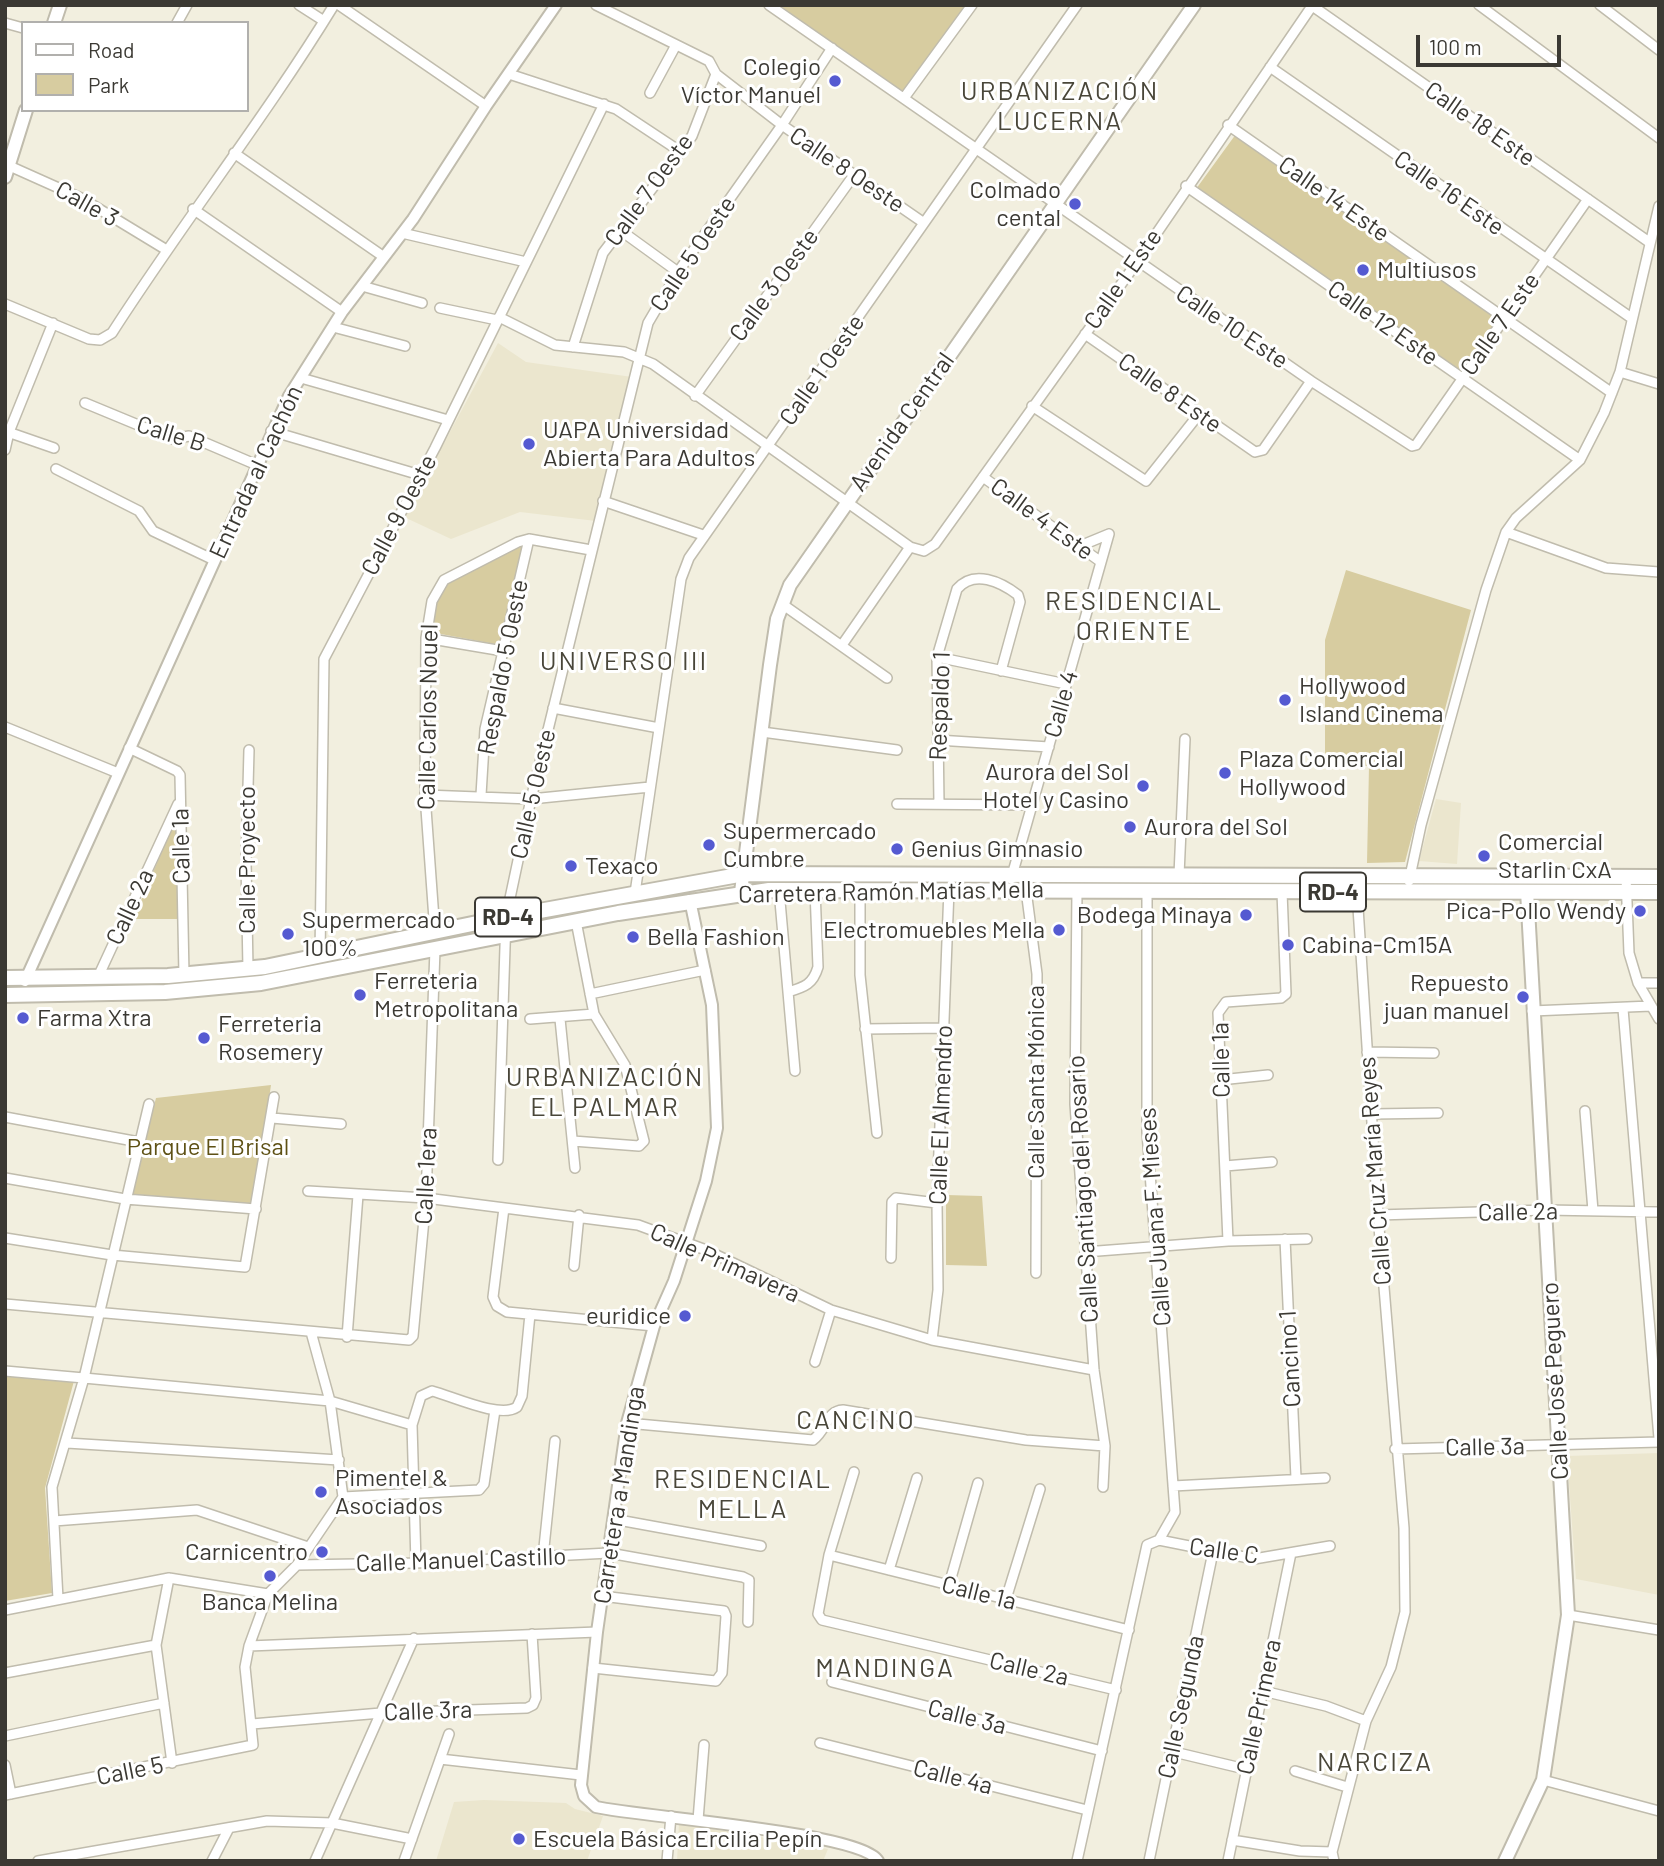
<!DOCTYPE html>
<meta charset="utf-8">
<style>
body{margin:0}
#map{position:relative;width:1664px;height:1866px;overflow:hidden;background:#f2efdf;font-family:Barlow,sans-serif}
canvas{display:block}
.frame{position:absolute;inset:0;border:7px solid #3b3933;pointer-events:none}
.legend{position:absolute;left:21px;top:21px;width:228px;height:91px;box-sizing:border-box;background:#fff;border:2px solid #b1b0ad;margin:0;padding:9px 12px;list-style:none;font-size:21px;color:#3b3933}
.legend li{display:flex;align-items:center;gap:14px;height:35px}
.legend b{width:35px;border:2px solid #b1b0ad}
.scale{position:absolute;left:1416px;top:35px;width:145px;height:32px;box-sizing:border-box;border:4px solid #3b3933;border-top:0;padding-left:9px;font-size:21px;line-height:24px;white-space:nowrap;color:#3b3933;-webkit-text-stroke:5px #fff;paint-order:stroke}
</style>
<div id="map">
<canvas width="1664" height="1866"></canvas>
<div class="frame"></div>
<ul class="legend">
<li><b style="height:9px;background:#fff"></b>Road</li>
<li><b style="height:19px;background:#d7cca0"></b>Park</li>
</ul>
<div class="scale">100 m</div>
</div>
<script>
const ctx = document.querySelector('canvas').getContext('2d');
ctx.lineJoin = 'round';
function fillPath(path, color) { ctx.fillStyle = color; ctx.fill(path, 'evenodd'); }
function stroke(path, color, width, dash) { ctx.strokeStyle = color; ctx.lineWidth = width; ctx.lineCap = dash ? 'butt' : 'round'; ctx.setLineDash(dash || []); ctx.stroke(path); }
function drawText(font, color, halo, rows, align = 'center') {
  ctx.font = font + ' Barlow,sans-serif'; ctx.lineWidth = 6; ctx.setLineDash([]); ctx.textBaseline = 'middle'; ctx.strokeStyle = halo; ctx.fillStyle = color; for (const [text, x, y, turn = 0] of rows) {
    ctx.save(); ctx.translate(x, y); ctx.rotate((+turn || 0) * Math.PI / 180); ctx.textAlign = isNaN(turn) ? turn : align; if (halo) ctx.strokeText(text, 0, 0); ctx.fillText(text, 0, 0); ctx.restore();
  }
}
fillPath(new Path2D(`
 M498 343 526 362 632 377 596 521 520 512 451 539 404 517Z
 M1436 799 1461 803 1457 864 1419 861Z
 M1659 1453V1595L1576 1579 1567 1456Z
 M484 1800 566 1803 575 1809 603 1816 587 1861H436L454 1802Z
 M679 1823 828 1849 823 1861H677Z`), '#ebe6ce');
fillPath(new Path2D(`
 M779 5H966L903 94Z
 M1236 134 1500 319 1462 373 1196 189Z
 M525 544 500 645 430 632 437 589 487 557Z
 M1346 570 1471 610 1405 862 1367 863 1369 766 1325 764V640Z
 M177 816 178 919H133Z
 M271 1085 254 1204 131 1195 156 1098Z
 M946 1195 982 1196 987 1266 946 1265Z
 M5 1375 74 1381 45 1488 52 1593 5 1601Z`), '#d7cca0');
const minor = new Path2D(`
 M299 5 324 21
 M339 5 486 106
 M596 5 709 61 716 74 782 125 924 223
 M769 5 1311 381 1412 446 1416 445 1588 199
 M1311 5 1649 242
 M1479 5 1659 138
 M1600 5 1659 50
 M5 23 23 28
 M177 23 187 5
 M1270 67 1630 317
 M509 74 616 109 681 152
 M650 93 676 45
 M904 98 972 5
 M1228 125 1612 393
 M234 153 384 257
 M5 164 81 198 165 249
 M1186 186 1580 460
 M193 209 342 312
 M620 230 678 272
 M402 233 526 262
 M362 286 422 303
 M5 304 89 339 100 340 112 333C183 222 265 118 334 5
 M440 308 497 320
 M499 317 555 345 624 352 653 364 910 547 924 551 935 544 1137 262 1312 6
 M333 327 405 346
 M1085 334 1255 452 1263 450 1311 381
 M573 347 603 253 692 136 716 74
 M1620 372 1659 384
 M301 378 448 420
 M695 396 854 175
 M85 403 172 439 189 436 257 465
 M1032 406 1146 481 1199 414
 M5 431 54 448
 M271 431 420 475
 M5 450 9 432 53 323
 M56 469 139 511 153 531 214 560
 M983 477 1101 562
 M603 501 703 535
 M1506 532 1606 568 1659 572
 M1080 546 1109 534
 M782 604 887 678
 M426 638 503 651
 M842 645 910 547
 M937 657 1066 684
 M553 708 659 728
 M5 727 118 773
 M762 732 897 750
 M937 740 1049 747
 M129 748 177 771 180 775 184 975
 M425 795 531 799 650 787
 M481 795 485 729 529 539
 M897 804 1032 805
 M939 804 937 657 957 589C974 569 1001 582 1018 595L1020 602 1001 671
 M1179 875 1185 739
 M1626 877 1629 953 1638 983 1659 1019
 M1011 879 1109 534
 M1409 881 1421 825 1486 590 1506 532 1516 518 1580 460 1604 413 1620 372 1659 206
 M779 890 795 1071
 M860 890V975L877 1133
 M1026 890 1037 974 1036 1273
 M1077 890 1075 1104 1094 1370 1105 1446 1103 1487
 M1147 890V1132L1175 1512 1159 1540
 M635 893 681 579 689 558 1077 5
 M435 933 425 795 426 638 432 601 444 580 518 542 529 539 591 550
 M320 956 324 659 435 448 604 104
 M248 969 246 862 249 750
 M98 977 178 804
 M1638 983H1659
 M788 992C805 987 813 984 818 967L815 890
 M590 994 705 970
 M1623 1009 1659 1438
 M1532 1011 1651 1006
 M530 1019 594 1014
 M560 1019 575 1168
 M865 1029 945 1028
 M1367 1052 1434 1053
 M1220 1080 1268 1075
 M149 1104 84 1378 330 1401 412 1425
 M1585 1111 1593 1211
 M1373 1114 1438 1113
 M5 1117 139 1142
 M272 1118 341 1124
 M573 1141 639 1146 644 1141 625 1065 594 1014 576 921
 M498 1160 506 917 531 799 648 323 678 272 782 125 832 48
 M1225 1166 1272 1162
 M5 1178 125 1199 256 1209
 M308 1191 426 1198 638 1225 706 1250 831 1310 932 1340 1094 1370
 M504 1208 493 1297 497 1306 507 1312 654 1326
 M1378 1215 1546 1210 1659 1212
 M5 1238 112 1255 245 1267 274 1097
 M1285 1239 1296 1478
 M1228 1241 1218 1013 1226 1002 1281 998 1286 994 1282 892
 M1085 1252 1228 1241 1307 1239
 M891 1258 892 1202 896 1198 937 1203
 M574 1266 579 1215
 M5 1304 409 1340 413 1336 426 1198 435 949
 M347 1337 358 1195
 M932 1340 938 1290 937 1203 949 889
 M815 1362 831 1310
 M5 1371 84 1378 52 1487 58 1599
 M627 1423 813 1440C827 1430 826 1411 843 1410L1026 1440 1105 1446
 M67 1443 339 1460
 M1395 1449 1659 1442
 M854 1472 829 1555 818 1614 822 1620 1116 1690
 M1173 1486 1325 1478
 M343 1497 479 1490 484 1484 495 1410
 M613 1519 761 1546
 M54 1521 197 1510 308 1547
 M829 1555 1129 1630
 M543 1557 555 1441
 M416 1563 412 1425 421 1396 432 1391C452 1396 500 1419 517 1407L522 1396 530 1314
 M297 1565 416 1563 609 1553 743 1577 749 1580 748 1622
 M889 1570 917 1478
 M169 1578 156 1645 172 1763
 M949 1585 978 1483
 M1006 1599 1040 1489
 M5 1610 169 1578 268 1594
 M1568 1615 1659 1630
 M249 1646 597 1632
 M593 1668 716 1681 722 1673 726 1616 724 1611 602 1596
 M5 1673 156 1645
 M832 1682 1102 1751
 M1263 1691 1326 1706 1366 1721
 M252 1724 381 1713 527 1708 533 1705 536 1698 532 1634
 M5 1736 164 1703
 M820 1743 1087 1810
 M1170 1751 1245 1769
 M440 1759 581 1775
 M5 1765 11 1794
 M1295 1771 1347 1787
 M1543 1780 1659 1811
 M5 1795 253 1745 245 1667 249 1646 268 1594 297 1565 343 1497 330 1401 311 1332
 M698 1820 704 1745
 M1232 1840 1300 1851 1332 1852
 M38 1861 267 1821 332 1823 412 1839
 M212 1861 228 1830
 M315 1861 414 1638
 M404 1861 449 1734
 M667 1861 671 1816
 M1077 1861 1147 1545 1159 1540 1254 1559 1330 1546
 M1149 1861 1213 1552
 M1228 1861 1291 1553
 M1334 1861 1332 1852 1366 1721 1391 1667 1405 1612 1404 1528 1378 1215 1357 892`);
const tertiary = new Path2D(`
 M690 900 712 1005 717 1128 706 1181 674 1281 654 1326 627 1423 597 1632 581 1785 584 1796 596 1807C640 1817 862 1832 878 1861
 M25 981 289 396 342 312 413 219 486 106 556 5`);
const secondary = new Path2D(`
 M54 23 60 5
 M5 177 26 110
 M741 892 770 665 777 619 790 585 1194 5
 M1505 1861 1543 1780 1568 1615 1527 891`);
const primary = new Path2D(`
 M5 978 168 976 265 967 506 917 744 874 1659 877
 M5 995 165 992 261 983 618 913 769 890 1659 892`);
stroke(minor, '#c0bcad', 12);
stroke(tertiary, '#c0bcad', 14);
stroke(secondary, '#c0bcad', 16);
stroke(primary, '#c0bcad', 18);
stroke(minor, '#fff', 9);
stroke(tertiary, '#fff', 10);
stroke(secondary, '#fff', 12);
stroke(primary, '#fff', 14);
for (const [x, y, r, color] of [
 [835,81,7,"#555ad1"],
 [1075,204,7,"#555ad1"],
 [1363,270,7,"#555ad1"],
 [529,444,7,"#555ad1"],
 [1285,700,7,"#555ad1"],
 [1225,773,7,"#555ad1"],
 [1143,786,7,"#555ad1"],
 [1130,827,7,"#555ad1"],
 [709,845,7,"#555ad1"],
 [897,849,7,"#555ad1"],
 [1484,856,7,"#555ad1"],
 [571,866,7,"#555ad1"],
 [1640,911,7,"#555ad1"],
 [1246,915,7,"#555ad1"],
 [1059,930,7,"#555ad1"],
 [288,934,7,"#555ad1"],
 [633,937,7,"#555ad1"],
 [1288,945,7,"#555ad1"],
 [360,995,7,"#555ad1"],
 [1523,997,7,"#555ad1"],
 [23,1018,7,"#555ad1"],
 [204,1038,7,"#555ad1"],
 [685,1316,7,"#555ad1"],
 [321,1492,7,"#555ad1"],
 [322,1552,7,"#555ad1"],
 [270,1576,7,"#555ad1"],
 [519,1839,7,"#555ad1"]
]) { const dot = new Path2D(); dot.arc(x, y, r, 0, 2 * Math.PI); ctx.fillStyle = color; ctx.fill(dot); stroke(dot, '#fff', 2.5); }
for (const [x, y, w] of [
 [1333,892,66],
 [508,917,66]
]) { const box = new Path2D(); box.roundRect(x - w / 2, y - 19.5, w, 39, 5); ctx.fillStyle = '#fff'; ctx.fill(box); stroke(box, '#3b3933', 2); }
drawText('bold 23px', '#3b3933', null, [
 ["RD-4",1333,892],
 ["RD-4",508,917]
]);
drawText('24px', '#3b3933', '#fff', [
 ["Colegio",821,67,"right"],
 ["Víctor Manuel",821,95,"right"],
 ["Colmado",1061,190,"right"],
 ["cental",1061,218,"right"],
 ["Multiusos",1377,270],
 ["UAPA Universidad",543,430],
 ["Abierta Para Adultos",543,458],
 ["Hollywood",1299,686],
 ["Island Cinema",1299,714],
 ["Plaza Comercial",1239,759],
 ["Hollywood",1239,787],
 ["Aurora del Sol",1129,772,"right"],
 ["Hotel y Casino",1129,800,"right"],
 ["Aurora del Sol",1144,827],
 ["Supermercado",723,831],
 ["Cumbre",723,859],
 ["Comercial",1498,842],
 ["Starlin CxA",1498,870],
 ["Genius Gimnasio",911,849],
 ["Texaco",585,866],
 ["Pica-Pollo Wendy",1626,911,"right"],
 ["Bodega Minaya",1232,915,"right"],
 ["Supermercado",302,920],
 ["100%",302,948],
 ["Electromuebles Mella",1045,930,"right"],
 ["Bella Fashion",647,937],
 ["Cabina-Cm15A",1302,945],
 ["Ferreteria",374,981],
 ["Metropolitana",374,1009],
 ["Repuesto",1509,983,"right"],
 ["juan manuel",1509,1011,"right"],
 ["Farma Xtra",37,1018],
 ["Ferreteria",218,1024],
 ["Rosemery",218,1052],
 ["euridice",671,1316,"right"],
 ["Pimentel &",335,1478],
 ["Asociados",335,1506],
 ["Carnicentro",308,1552,"right"],
 ["Banca Melina",270,1602,"center"],
 ["Escuela Básica Ercilia Pepín",533,1839]
], 'left');
drawText('24px', '#3b3933', '#fff', [
 ["Calle 18 Este",1480,124,35],
 ["Calle 8 Oeste",847,170,34],
 ["Calle 7 Oeste",649,190,-54],
 ["Calle 16 Este",1449,193,35],
 ["Calle 14 Este",1334,199,35],
 ["Calle 3",87,204,29],
 ["Calle 5 Oeste",693,254,-56],
 ["Calle 1 Este",1123,279,-55],
 ["Calle 3 Oeste",774,285,-54],
 ["Calle 12 Este",1383,323,35],
 ["Calle 7 Este",1500,324,-55],
 ["Calle 10 Este",1232,327,34],
 ["Calle 1 Oeste",822,370,-55],
 ["Calle 8 Este",1170,393,35],
 ["Avenida Central",902,422,-55],
 ["Calle B",171,434,17],
 ["Entrada al Cachón",256,472,-65],
 ["Calle 9 Oeste",399,515,-62],
 ["Calle 4 Este",1042,519,36],
 ["Respaldo 5 Oeste",503,667,-79],
 ["Calle 4",1061,704,-74],
 ["Respaldo 1",940,706,-88],
 ["Calle Carlos Nouel",428,717,-89],
 ["Calle 5 Oeste",533,794,-77],
 ["Calle 1a",181,846,-91],
 ["Calle Proyecto",247,860,-90],
 ["Carretera Ramón Matías Mella",891,892,-1],
 ["Calle 2a",130,907,-65],
 ["Calle 1a",1221,1060,-91],
 ["Calle Santa Mónica",1036,1082,-90],
 ["Calle El Almendro",941,1115,-88],
 ["Calle Cruz María Reyes",1375,1171,-94],
 ["Calle 1era",426,1176,-87],
 ["Calle Santiago del Rosario",1083,1189,-93],
 ["Calle 2a",1518,1212,-1],
 ["Calle Juana F. Mieses",1155,1217,-94],
 ["Calle Primavera",725,1263,24],
 ["Cancino 1",1290,1359,-93],
 ["Calle José Peguero",1555,1381,-93],
 ["Calle 3a",1485,1447,-1],
 ["Carretera a Mandinga",619,1495,-81],
 ["Calle C",1224,1551,8],
 ["Calle Manuel Castillo",461,1560,-2],
 ["Calle 1a",979,1593,14],
 ["Calle 2a",1029,1669,13],
 ["Calle Segunda",1181,1707,-78],
 ["Calle Primera",1259,1707,-78],
 ["Calle 3ra",428,1711,-2],
 ["Calle 3a",967,1717,14],
 ["Calle 5",130,1771,-11],
 ["Calle 4a",953,1777,14]
]);
drawText('24px', '#5e5115', '#fff', [
 ["Parque El Brisal",208,1147]
]);
ctx.letterSpacing = '2px';
drawText('26px', '#494639', '#fff', [
 ["URBANIZACIÓN",1060,91],
 ["LUCERNA",1060,121],
 ["RESIDENCIAL",1134,601],
 ["ORIENTE",1134,631],
 ["UNIVERSO III",624,661],
 ["URBANIZACIÓN",605,1077],
 ["EL PALMAR",605,1107],
 ["CANCINO",856,1420],
 ["RESIDENCIAL",743,1479],
 ["MELLA",743,1509],
 ["MANDINGA",885,1668],
 ["NARCIZA",1375,1762]
]);
ctx.letterSpacing = '0px';
</script>
